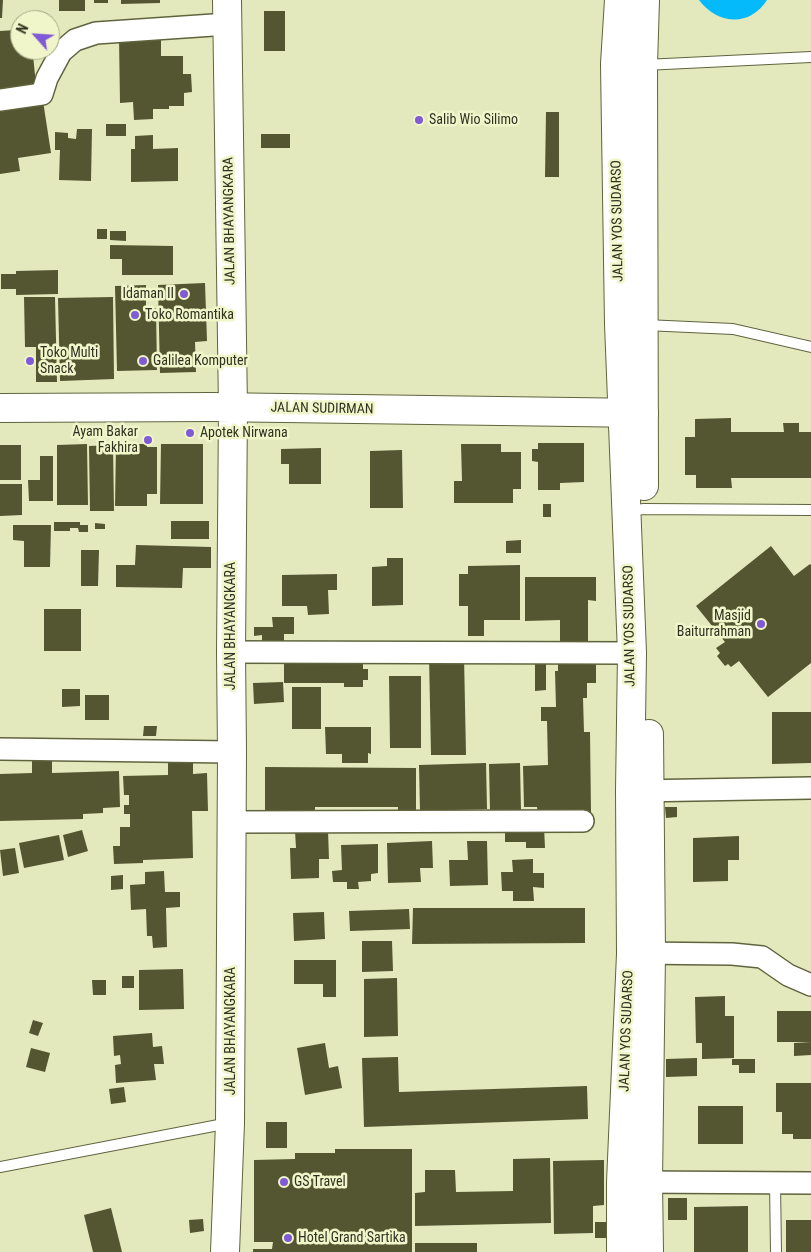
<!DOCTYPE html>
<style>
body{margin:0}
#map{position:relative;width:811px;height:1252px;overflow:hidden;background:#e3e9bd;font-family:"Roboto Condensed",sans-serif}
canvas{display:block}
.north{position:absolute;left:10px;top:10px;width:50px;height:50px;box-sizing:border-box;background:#f1f6ca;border:1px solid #a4a886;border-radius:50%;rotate:296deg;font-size:14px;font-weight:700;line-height:20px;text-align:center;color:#303221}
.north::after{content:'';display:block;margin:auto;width:18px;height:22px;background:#7f5bd5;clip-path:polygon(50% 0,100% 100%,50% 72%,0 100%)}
</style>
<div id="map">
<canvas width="811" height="1252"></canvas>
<div class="north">N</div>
</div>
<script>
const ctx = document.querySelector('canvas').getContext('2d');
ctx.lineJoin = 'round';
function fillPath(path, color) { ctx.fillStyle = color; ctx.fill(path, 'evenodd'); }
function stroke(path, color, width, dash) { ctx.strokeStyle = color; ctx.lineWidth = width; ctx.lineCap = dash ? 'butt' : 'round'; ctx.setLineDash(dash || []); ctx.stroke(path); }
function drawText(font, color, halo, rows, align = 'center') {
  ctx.font = font + ' "Roboto Condensed",sans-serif'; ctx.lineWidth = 5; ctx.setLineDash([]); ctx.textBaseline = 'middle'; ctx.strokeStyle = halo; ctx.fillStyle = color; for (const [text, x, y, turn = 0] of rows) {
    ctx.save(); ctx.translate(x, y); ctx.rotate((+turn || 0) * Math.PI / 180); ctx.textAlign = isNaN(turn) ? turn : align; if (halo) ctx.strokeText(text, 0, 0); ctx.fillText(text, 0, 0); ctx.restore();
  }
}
fillPath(new Path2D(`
 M699 0H767C749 28 717 24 699 0Z`), '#04bafb');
fillPath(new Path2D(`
 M0 0H3L2 18H0Z
 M59 0H85V11H59Z
 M94 0H108V3H94Z
 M121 0H160V3L121 4Z
 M264 11H285V51H264Z
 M16 22H20V50H50V53L33 55 36 85 0 89V31L16 30Z
 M161 37V56H183V74H191L192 92 184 93V106H169V109H153V119L134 120 133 102 120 103 119 38Z
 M43 101 51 153 18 158 20 171 0 174V108Z
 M546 112H559V177H545Z
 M106 124H126V136H106Z
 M77 129H92L91 181 59 180 60 150H55V132L68 133V138L76 139Z
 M261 134H290V148H261Z
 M153 135V149L178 148V181L131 182V149H135V136Z
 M97 229H107V239H97Z
 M110 231H126V241L110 240Z
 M110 245 173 246V275H122V259H110Z
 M58 270V294L16 295V289H1V274H16V271Z
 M205 283 207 341 195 342 196 372 160 373 158 285Z
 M146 285V309L156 308 157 370 117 371 115 286Z
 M24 297H55L57 382H36V347H25Z
 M113 297 114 379 60 381 58 298Z
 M731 418V432H784L783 423H799V432H811V478H731L732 488H696V475H685V437H695V419Z
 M538 443H584V482L560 483V490H538V462L532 461V449H538Z
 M87 444 88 505H57V445Z
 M116 444H147V447H157V494H147V506H115Z
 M161 444H203V504H160Z
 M461 444H501V452H521V489H513V503H454V481H462Z
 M0 445H21V480H0Z
 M113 445 114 511H90L89 446Z
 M321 448V484H289V464H281V449Z
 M402 450 403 508H370V451Z
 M40 456H53V501H29L28 480H40Z
 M0 484H22V515L0 516Z
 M543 504H551V517H543Z
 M171 521H209V539H171Z
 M54 522H80V525H88V532H79L78 528H70V531H54Z
 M95 523 105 524V529H95Z
 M13 525H51L50 567H24V541L13 540Z
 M521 540V553H506V541Z
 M136 545 211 547V568H183L182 588 116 587V565H135Z
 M771 546 794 576 810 564 811 565V663L768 697 739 661 731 667 728 664 725 666 717 656 720 653 716 648 725 642 696 606Z
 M81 550H99L98 586H81Z
 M387 558H403V605L372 606V567L387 566Z
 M520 565V620H484V636H468V606H459V574H468V566Z
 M337 574V590H328L329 614 308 615 307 606H282V575Z
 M525 577H596V601L588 600V644H560V620L525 621Z
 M44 609H81V651H44Z
 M272 617H294V634H284V644H262V635L254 636V627H273Z
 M429 656H464L466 755H431Z
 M284 658H363V669H368V680H363V687H344V683H284Z
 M535 662H546V690L535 691Z
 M596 663V683H587V698H583L584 732H590L591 813 538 815 537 807H524L523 766 548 765 547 721H541V707H556L555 671H558V664Z
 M389 676H421V748H390Z
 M283 682 284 702 254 704 253 683Z
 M292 687H321V729H292Z
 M62 689H80V706L62 707Z
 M85 695H109V720H85Z
 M772 712H811V763L772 764Z
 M144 726H157L156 736H143Z
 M325 727H371V754L368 753V763H342V754H326Z
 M52 760V773L119 771 120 807 103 808V813L83 814V819L0 821V774L32 773V761Z
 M193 761V774L207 773 208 811H192L193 858 143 860V863L114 864 113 846H120V827H130V814H124V805H129V795H124L123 776 168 775V762Z
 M486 763 487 809 420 811 419 765Z
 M520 763 521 811H490L489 764Z
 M265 767 416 768V816H398V807H315V813H265Z
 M665 807H677V817L666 818Z
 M544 827 545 848H526V842H505V828Z
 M82 830 88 851 68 857 63 835Z
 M328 830 329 859H319V878L291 879 290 848H296L295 831Z
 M59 835 64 860 24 868 19 843Z
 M739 836V860H728V881L693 882V838Z
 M432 841 433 868H420L421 882 388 883 387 843Z
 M467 841H487L488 885 450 886 449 860H468Z
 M378 844V873L371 874V881L358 882 359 889H347V882H333L332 871 342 870 341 845Z
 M15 848 19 873 3 876 0 850Z
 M533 859V873H544V888L533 887 534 901H513V891H502L501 872H513L512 860Z
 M164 871 165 892H180V907L166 908 167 947 153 948 152 936H147L146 909 131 910 130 885 145 884V872Z
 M123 875V889L111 890V876Z
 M413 908H585V943L412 944Z
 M409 909 410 929 350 931 349 911Z
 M324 912 325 939 294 941 293 913Z
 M362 941H392L393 971 362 972Z
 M294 960H336V997H323V984H294Z
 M183 969 184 1009 139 1010V970Z
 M122 976H134V988H122Z
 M397 978 398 1036 364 1037V979Z
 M92 980H106V995H93Z
 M725 996V1016H734V1058L702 1059V1043H696L695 997Z
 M777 1011H811V1042H777Z
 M33 1020 43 1023 38 1036 29 1033Z
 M152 1033 153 1047 162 1046 164 1064H154L156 1080 116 1083 115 1065 121 1064 120 1055 114 1056 113 1036Z
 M811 1042V1055L794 1056V1043Z
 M325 1043 329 1068 338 1066 342 1088 305 1095 297 1048Z
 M31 1048 50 1053 45 1072 26 1067Z
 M398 1057 399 1092 587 1086 588 1119 364 1127 362 1058Z
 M697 1058V1076L666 1077V1059Z
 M732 1059H755V1073H739V1065H732Z
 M776 1083H811V1139H793V1134H782V1112H776Z
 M124 1087 126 1102 111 1104 109 1089Z
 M698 1106H743V1144H698Z
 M266 1122H287V1148H266Z
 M335 1149H412V1252H253V1249H272L273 1242H254V1160L295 1159V1153H335Z
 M550 1158 551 1223 415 1226V1193L425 1192V1170H455L456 1192 513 1191V1159Z
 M604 1160V1205L593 1206V1233L554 1234 553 1161Z
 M668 1198H687V1220H668Z
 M748 1206V1252H694V1207Z
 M111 1208 122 1252H93L84 1215Z
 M203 1219 204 1231 190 1233 189 1220Z
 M786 1220H811V1252H786Z
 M595 1222H608L609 1238H595Z
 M415 1243H477V1252H415Z`), '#535630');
const lane = new Path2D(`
 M644 65 811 57
 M645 325 733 329 811 347
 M627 511 644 509 811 510
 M0 1167 229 1123
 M775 1183 776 1252`);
const street = new Path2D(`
 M0 100 42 94 47 78 61 52 75 40 96 33 228 24
 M231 652 632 653
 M0 749 232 752
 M636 791 811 788
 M231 822 583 821
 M636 953 732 954 762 957 788 975 811 985
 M634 1182 811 1183`);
const secondary = new Path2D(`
 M0 408 212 407 644 413
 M225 1252 230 1123 232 752 231 652 233 408 227 0`);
const highway = new Path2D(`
 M619 0 615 64 619 324 632 653 630 791 631 954 621 1182V1252
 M644 486 643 65 645 0
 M649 734 651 953 648 1182 649 1252`);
stroke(lane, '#60643d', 12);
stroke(street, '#60643d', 24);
stroke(secondary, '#60643d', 30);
stroke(highway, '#60643d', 30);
stroke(lane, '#fff', 10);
stroke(street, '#fff', 21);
stroke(secondary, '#fff', 28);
stroke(highway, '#fff', 28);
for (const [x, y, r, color] of [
 [419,120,5,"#7f5bd5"],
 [184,294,5,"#7f5bd5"],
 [135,315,5,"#7f5bd5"],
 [30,361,5,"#7f5bd5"],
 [143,361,5,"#7f5bd5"],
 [190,433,5,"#7f5bd5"],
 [148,440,5,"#7f5bd5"],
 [761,624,5,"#7f5bd5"],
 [284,1182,5,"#7f5bd5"],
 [288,1238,5,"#7f5bd5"]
]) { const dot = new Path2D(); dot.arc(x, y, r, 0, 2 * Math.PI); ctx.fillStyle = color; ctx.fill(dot); stroke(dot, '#f1f6ca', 2); }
drawText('14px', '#303221', '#f1f6ca', [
 ["Salib Wio Silimo",429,120],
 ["Idaman II",174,294,"right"],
 ["Toko Romantika",145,315],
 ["Toko Multi",40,353],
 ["Snack",40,369],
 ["Galilea Komputer",153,361],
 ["Ayam Bakar",138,432,"right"],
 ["Fakhira",138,448,"right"],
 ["Apotek Nirwana",200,433],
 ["Masjid",751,616,"right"],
 ["Baiturrahman",751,632,"right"],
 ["GS Travel",294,1182],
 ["Hotel Grand Sartika",298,1238]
], 'left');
drawText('14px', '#303221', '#f1f6ca', [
 ["JALAN BHAYANGKARA",230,221,-91],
 ["JALAN YOS SUDARSO",618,221,-91],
 ["JALAN SUDIRMAN",322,409,1],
 ["JALAN BHAYANGKARA",231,626,-90],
 ["JALAN YOS SUDARSO",630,626,-91],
 ["JALAN BHAYANGKARA",231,1031,-90],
 ["JALAN YOS SUDARSO",627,1031,-88]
]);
</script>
